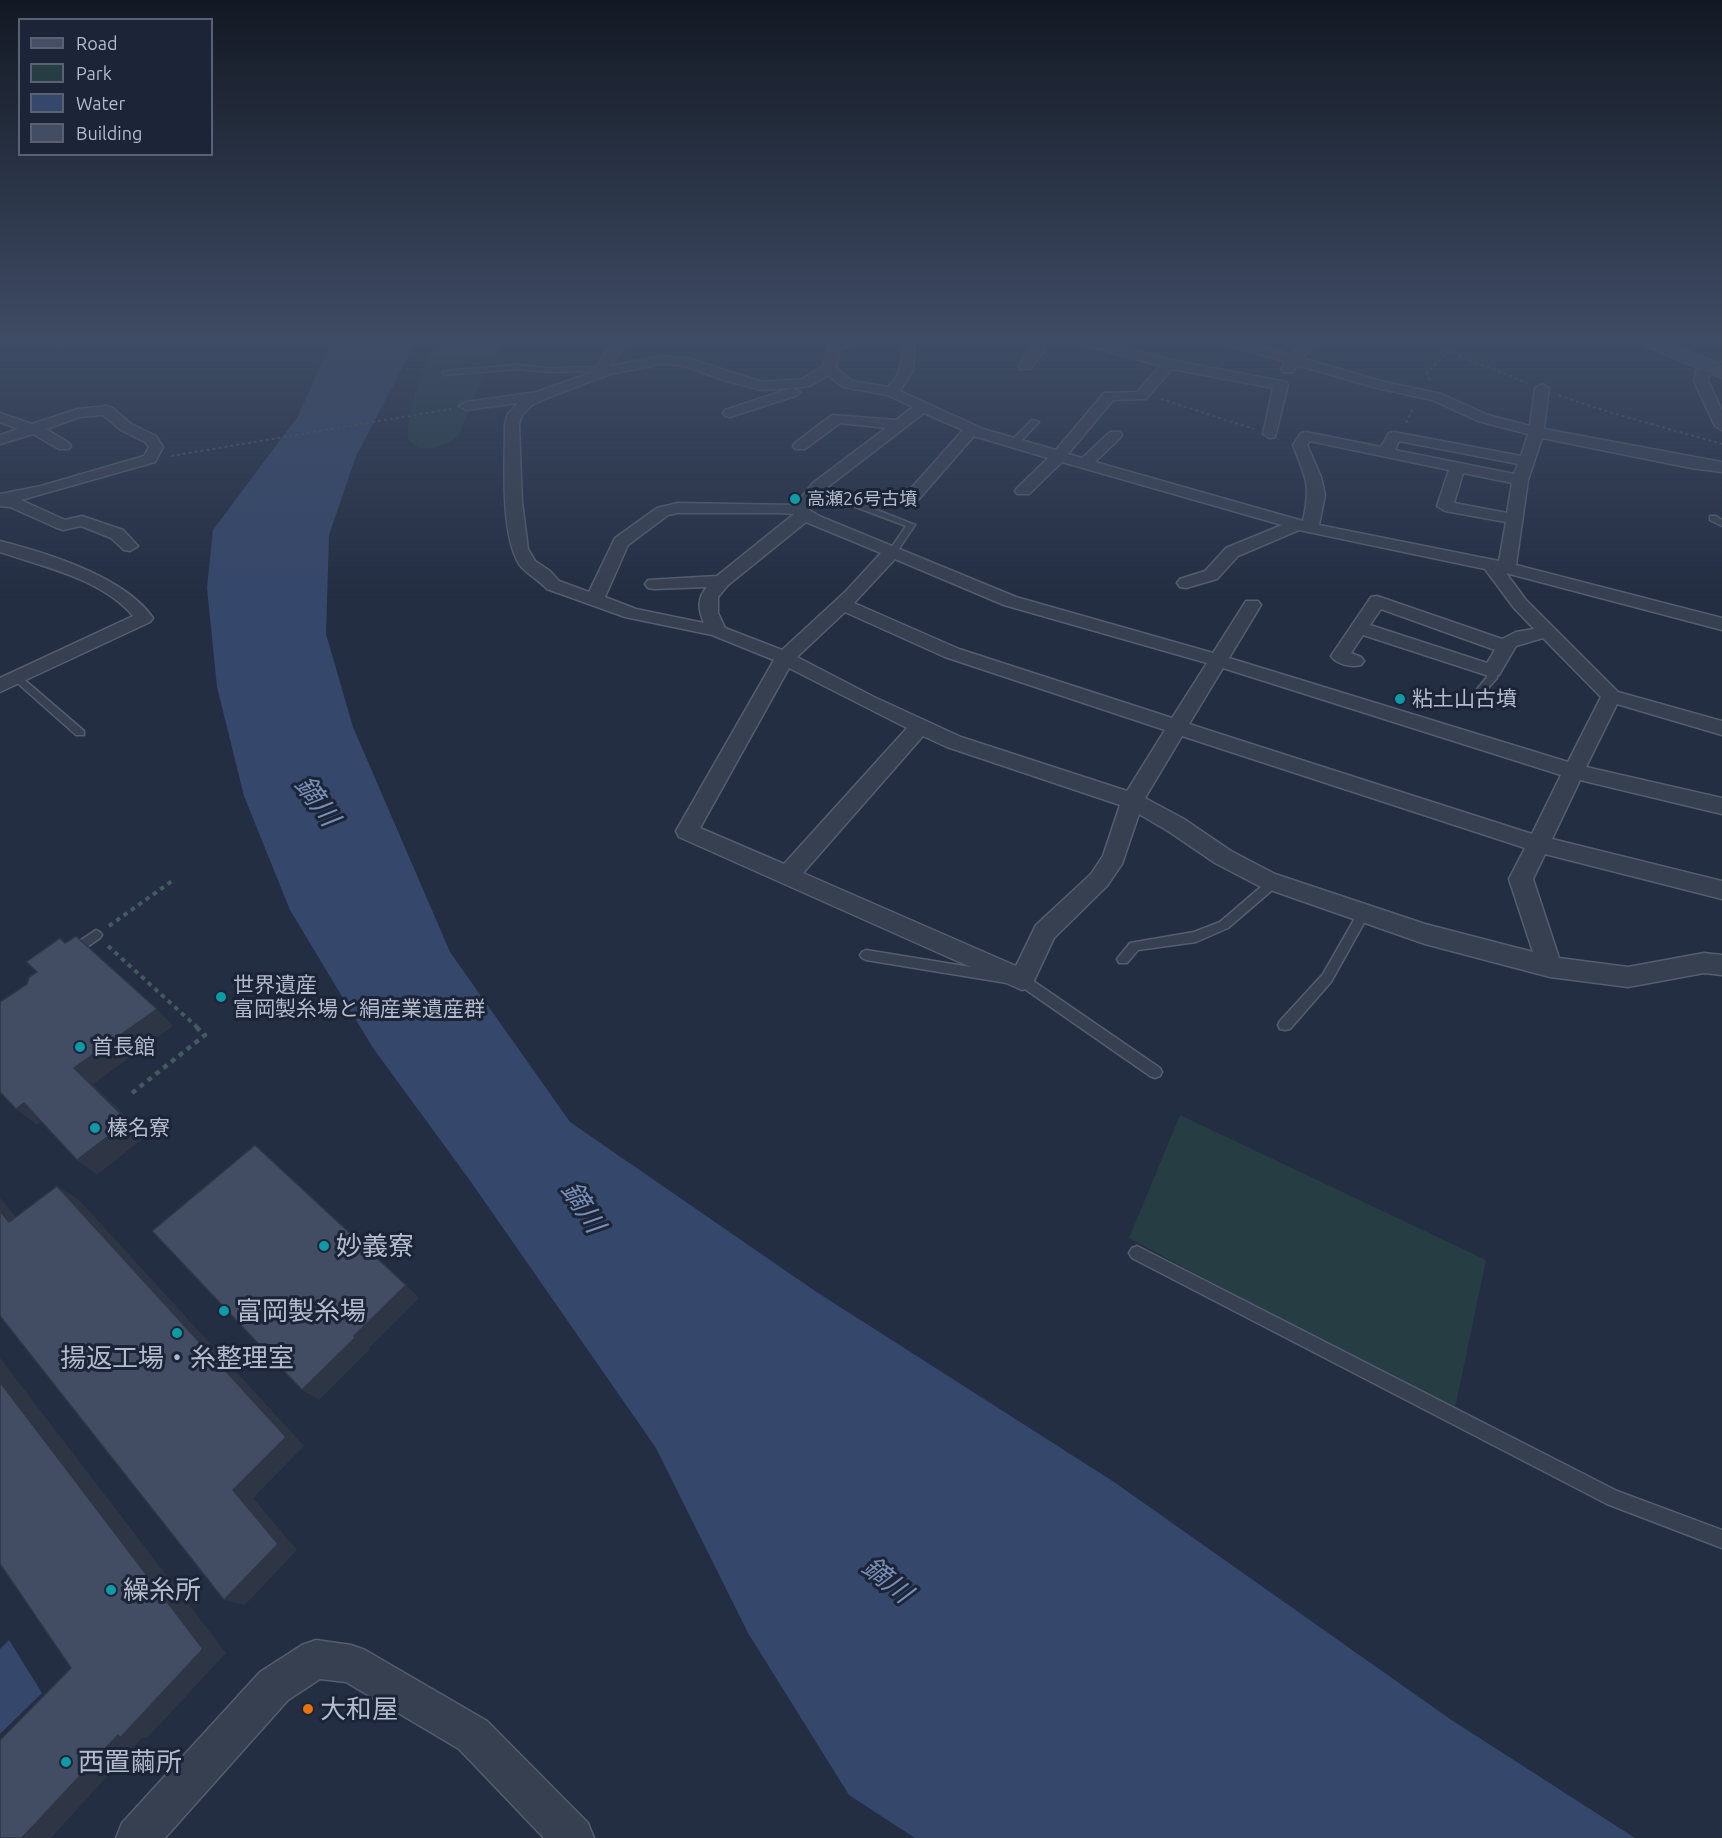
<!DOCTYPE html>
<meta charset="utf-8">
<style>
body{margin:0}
#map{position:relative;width:1722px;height:1838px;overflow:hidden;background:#232e42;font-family:Ubuntu,sans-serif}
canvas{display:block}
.legend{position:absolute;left:18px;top:18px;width:195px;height:138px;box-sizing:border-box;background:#1c2537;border:2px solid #596173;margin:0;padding:8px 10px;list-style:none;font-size:18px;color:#b4bbcc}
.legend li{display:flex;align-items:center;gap:12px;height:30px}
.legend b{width:30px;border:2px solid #596173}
</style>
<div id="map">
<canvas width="1722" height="1838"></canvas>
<ul class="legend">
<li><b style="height:8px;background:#454e65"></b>Road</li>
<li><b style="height:16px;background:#253d43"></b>Park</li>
<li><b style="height:16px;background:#35476a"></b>Water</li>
<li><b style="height:16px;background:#424d64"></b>Building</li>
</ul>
</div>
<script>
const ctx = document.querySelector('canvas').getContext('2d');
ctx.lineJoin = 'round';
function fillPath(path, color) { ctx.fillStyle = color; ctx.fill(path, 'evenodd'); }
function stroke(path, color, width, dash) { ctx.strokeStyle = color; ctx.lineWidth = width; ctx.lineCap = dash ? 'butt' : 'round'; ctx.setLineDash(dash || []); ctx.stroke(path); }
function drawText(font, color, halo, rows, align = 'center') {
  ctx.font = font + ' Ubuntu,"Noto Sans JP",sans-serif'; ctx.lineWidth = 6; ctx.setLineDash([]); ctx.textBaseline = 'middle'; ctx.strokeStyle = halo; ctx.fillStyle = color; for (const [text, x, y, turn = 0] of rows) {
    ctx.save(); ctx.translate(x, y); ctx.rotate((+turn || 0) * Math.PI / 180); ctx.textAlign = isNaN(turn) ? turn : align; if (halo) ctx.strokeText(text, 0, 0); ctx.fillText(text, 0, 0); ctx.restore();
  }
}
fillPath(new Path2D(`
 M436 342H503L480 385 459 435 449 443 434 448H418L408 440C406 409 422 370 436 342Z
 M1180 1115 1486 1260 1454 1413 1129 1238Z`), '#253d43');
fillPath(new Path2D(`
 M331 342H416L356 456 329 535 326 634 353 727 450 952 570 1122 815 1291 1114 1482 1450 1719 1635 1838H915L849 1795 748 1633 656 1448 471 1182 373 1048 290 910 244 796 217 687 207 588 213 530 298 416Z
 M9 1640 42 1693 0 1734V1649Z`), '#35476a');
const lane = new Path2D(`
 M517 365 548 368 597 367 610 371 607 373 597 371 548 372 517 369 445 375 442 373 445 371Z
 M1032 420 1039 422 1017 445H1011V441Z
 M813 487H819L915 525 896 553H890L889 551 906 526 813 491Z
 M1710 516H1716L1722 520V526L1710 520Z
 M1492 668 1497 671V678L1480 697H1474V693L1487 677V671Z
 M17 675 20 676 84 731V735H76L14 680V676Z
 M1274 878 1278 879 1280 882 1278 885 1228 928 1196 942 1138 950 1127 963H1119L1117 959 1130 943 1194 932 1220 922 1270 879Z
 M1363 909 1367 911 1369 914 1331 982 1290 1029 1285 1030 1280 1029 1278 1025 1280 1021 1323 974 1359 911Z
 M96 930 100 932 102 935 100 938 77 954H69L67 951 69 948Z
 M866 950 1026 976 1160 1068 1162 1072 1160 1076 1155 1078 1150 1076 1019 985 866 960 862 958 860 955 862 952Z
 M1137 1246 1617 1491 1722 1530V1548L1607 1504 1132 1258 1129 1253 1132 1248Z`);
const street = new Path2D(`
 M617 342H631L620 352 610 366 662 356 687 358 762 382 802 379 823 367 828 346 838 342H854L839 351 836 368 852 381 888 387C901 376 902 359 903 342H915L913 370 900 391 983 429 1056 450 1104 393 1137 392 1160 366 1086 345 1085 342H1105L1171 360 1286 382 1288 385 1275 437 1270 438 1263 434 1273 388 1172 369 1146 399 1113 400 1068 454 1082 458 1110 432H1120L1122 435 1120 438 1095 462 1303 521C1311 485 1306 478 1293 445L1301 433 1306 432 1381 447 1389 433 1394 432 1521 456 1528 434 1478 421 1432 400 1373 387 1297 365 1293 372H1283L1281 369 1286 362 1227 345 1226 342H1246L1291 355C1299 343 1308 342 1321 342L1302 358 1381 381 1441 394 1488 415 1530 426 1535 388 1542 384 1549 388 1544 429 1722 462V472L1691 468 1542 438 1528 480 1516 565 1722 618V630L1506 573 1526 600 1618 692 1722 721V735L1617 704 1586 767 1722 798V814L1580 780 1552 839 1722 881V899L1545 854 1533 879 1559 958 1628 967 1704 953 1722 955V975L1704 973 1628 987 1550 977 1425 944 1259 886 1215 863 1168 831 1139 814 1122 864 1107 886 1054 938 1031 987 1022 990 679 837 676 831 774 660 712 635 625 617 547 589C539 580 525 573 519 564 500 532 505 462 505 424L508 414 518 403 466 410 459 406 466 402 537 392 598 370 596 367 610 346ZM662 364 685 366 723 380 762 390 792 388 725 410 723 413 725 416 730 417 798 395 800 392 793 388 810 386 828 375 843 387 887 395 913 407 896 420 832 415 795 443 793 446 795 449H805L840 423 886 428 813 483 795 505 678 503 657 508 615 538 589 592 559 581 550 571 535 561 528 549 522 502 519 424 522 415 532 405 547 398 610 374ZM924 413 963 430 907 493 905 496 907 499H919L974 436 1048 458 1017 488 1015 491 1017 494H1029L1062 462 1282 525 1226 548 1205 571 1180 579 1177 583 1180 587 1186 588 1217 579 1238 556 1299 530 1485 569 1514 608 1534 629 1516 632 1502 639 1377 596 1371 597 1331 656C1336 664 1351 668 1361 665L1364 661 1361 657 1351 653 1363 635 1492 677 1499 675 1516 646 1543 638 1601 697 1568 762 1229 658 1261 605 1258 601H1246L1213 653 1016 597 819 516 808 509 825 489ZM1310 441 1449 470 1437 506 1445 511 1506 522 1499 561 1319 525 1325 495 1321 477 1307 445ZM1399 441 1518 464 1514 474 1395 450ZM1463 473 1512 483 1507 513 1454 503ZM678 513H779L794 514 717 576 648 580 645 584 648 588 654 589 707 587C697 598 698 609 704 623L636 609 605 597 628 545 668 515ZM806 522 881 553 846 591 782 650 725 628 718 613V597L728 585ZM895 559 1004 605 1207 663 1172 718 959 649 854 603ZM1381 609 1495 650 1487 663 1370 625ZM845 612 945 657 1165 730 1127 791 961 737 874 697 797 657ZM789 668 907 728 784 864 700 828ZM1223 668 1561 775 1532 834 1189 724ZM923 736 947 747 1120 805 1103 856 1091 874 1036 925 1016 966 803 873ZM1182 736 1525 848 1509 879 1533 952 1425 924 1275 874 1231 851 1184 819 1145 798Z
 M1031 342H1043L1045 349 1030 369H1020L1018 366 1031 349Z
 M1722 362V371L1708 376V381L1722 411V430L1715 426 1694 381 1696 371Z
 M106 406 111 407 131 424 156 436 163 447 155 462 21 500 65 520 82 516 123 530 138 546 130 551 124 550 111 538 81 526 63 530 57 528 10 507 0 506V494L41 486 144 456 149 447 145 442 121 430 103 415 80 417 46 429 69 443 71 446 69 449H59L33 434 0 444V435L18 429 0 422V413L32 424 78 409Z
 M0 541C47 553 125 577 153 618L150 622 0 692V678L133 616C102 579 44 567 0 552Z
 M316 1640 351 1645 365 1650 487 1721 588 1823 594 1838H544L459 1749 346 1682 320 1679 288 1700 165 1838H116L122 1823 260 1672 302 1645Z`);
const secondary = new Path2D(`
 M1642 342H1666L1722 365V378L1645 346Z`);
stroke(lane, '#555e6f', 3);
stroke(street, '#555e6f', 3);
stroke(secondary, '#555e6f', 3);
stroke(new Path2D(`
 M54 342 62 352
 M1432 342 1448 351 1527 383
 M1430 380 1427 373 1448 351
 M1559 395C1612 415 1668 428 1722 444
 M1161 399 1254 429
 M1406 423 1413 408
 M171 456 451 409`), '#435a60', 2, [3, 3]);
stroke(new Path2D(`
 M109 926 172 881
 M108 946 198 1028`), '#435a60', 4, [4.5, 4.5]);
stroke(new Path2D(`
 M132 1093 205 1035 196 1027`), '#435a60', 4.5, [5, 5]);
fillPath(lane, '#374051');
fillPath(street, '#374051');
fillPath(secondary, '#454e65');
fillPath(new Path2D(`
 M157 1009 173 1026 93 1084 146 1136 97 1175 77 1160 74 1068Z
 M24 1103 45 1119 37 1125 16 1109Z
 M57 1186 79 1200 304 1446 253 1498 297 1550 245 1605 224 1600 233 1490Z
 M0 1198 32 1236 9 1222 0 1211Z
 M406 1285 419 1298 369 1348 370 1349 319 1400 302 1390 354 1336Z
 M0 1358 226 1653 147 1738H142L51 1838H22L118 1735 0 1382Z`), '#2e3646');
const building = new Path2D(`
 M76 936 157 1009 74 1068 128 1121 77 1160 24 1103 16 1109 0 1092V1002L27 984 29 977 37 972 26 962 60 938 65 943Z
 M255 1145 406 1285 354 1336 355 1338 302 1390 152 1231Z
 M57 1186 286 1437 233 1490 278 1544 224 1600 0 1316V1211L9 1222Z
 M0 1382 203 1649 120 1738 118 1735 22 1838H0V1740L71 1668 0 1564Z`);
fillPath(building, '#424d64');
stroke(building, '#2e3646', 1.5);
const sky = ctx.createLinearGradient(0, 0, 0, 599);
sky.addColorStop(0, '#131924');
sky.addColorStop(0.57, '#3f4c65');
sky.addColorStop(1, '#3f4c6500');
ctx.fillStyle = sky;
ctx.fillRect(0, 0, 1722, 599);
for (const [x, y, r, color] of [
 [795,499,6,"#0f9aa8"],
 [1400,699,6,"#0f9aa8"],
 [221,997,6,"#0f9aa8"],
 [80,1047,6,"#0f9aa8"],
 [95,1128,6,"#0f9aa8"],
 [324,1246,6,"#0f9aa8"],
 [224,1311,6,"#0f9aa8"],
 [177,1333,6,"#0f9aa8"],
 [111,1590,6,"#0f9aa8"],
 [308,1709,6,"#e8710a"],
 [66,1762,6,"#0f9aa8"]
]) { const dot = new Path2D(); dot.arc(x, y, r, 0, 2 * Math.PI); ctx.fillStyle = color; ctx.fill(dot); stroke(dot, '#1c2537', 2); }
drawText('18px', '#b4bbcc', '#1c2537', [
 ["高瀬26号古墳",807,499]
], 'left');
drawText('21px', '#b4bbcc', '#1c2537', [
 ["粘土山古墳",1412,699],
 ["世界遺産",233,985],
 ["富岡製糸場と絹産業遺産群",233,1009],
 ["首長館",92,1047],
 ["榛名寮",107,1128]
], 'left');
drawText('26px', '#b4bbcc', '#1c2537', [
 ["妙義寮",336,1246],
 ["富岡製糸場",236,1311],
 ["揚返工場・糸整理室",177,1358,"center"],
 ["繰糸所",123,1590],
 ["大和屋",320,1709],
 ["西置繭所",78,1762]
], 'left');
drawText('italic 27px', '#798eb6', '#1c2537', [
 ["鏑川",317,801,54],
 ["鏑川",583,1207,57],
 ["鏑川",887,1580,39]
]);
</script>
